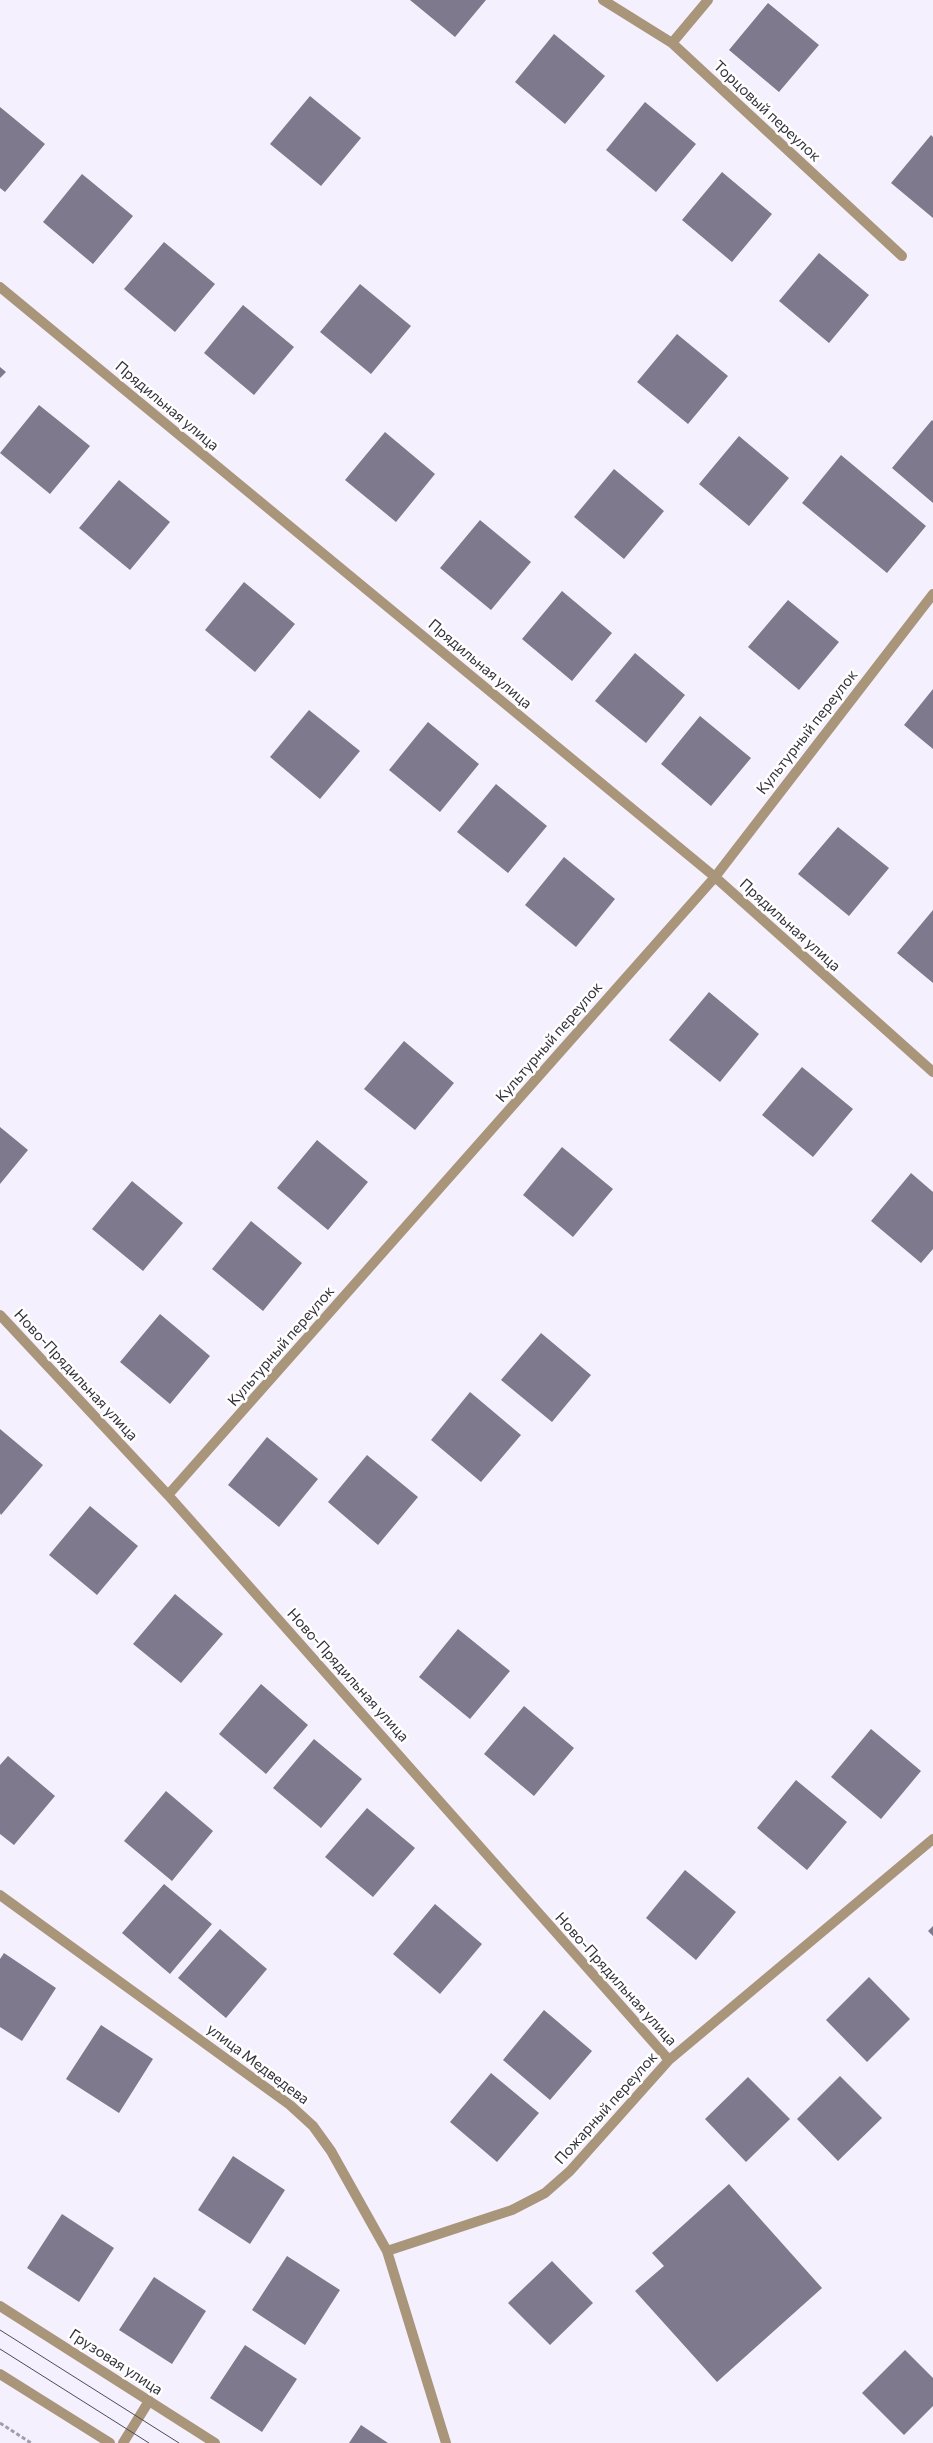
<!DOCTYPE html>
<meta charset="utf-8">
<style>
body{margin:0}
canvas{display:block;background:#f4f0fe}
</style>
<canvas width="933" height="2443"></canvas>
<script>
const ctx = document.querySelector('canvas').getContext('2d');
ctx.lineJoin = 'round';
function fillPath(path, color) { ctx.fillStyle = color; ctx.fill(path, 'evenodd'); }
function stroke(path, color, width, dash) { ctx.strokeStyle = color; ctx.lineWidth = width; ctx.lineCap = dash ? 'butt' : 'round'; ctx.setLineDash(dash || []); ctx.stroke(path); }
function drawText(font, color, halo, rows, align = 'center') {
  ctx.font = font + ' Commissioner,sans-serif'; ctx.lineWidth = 5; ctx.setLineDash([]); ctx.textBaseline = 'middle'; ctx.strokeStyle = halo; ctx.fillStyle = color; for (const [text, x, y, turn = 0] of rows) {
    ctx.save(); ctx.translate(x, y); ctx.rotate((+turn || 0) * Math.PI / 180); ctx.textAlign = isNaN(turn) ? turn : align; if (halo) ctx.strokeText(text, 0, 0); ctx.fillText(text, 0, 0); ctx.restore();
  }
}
fillPath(new Path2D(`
 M410 0H486L455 37Z
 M768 3 819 45 779 92 729 50Z
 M554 34 605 76 565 124 515 82Z
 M310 96 361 138 321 186 270 144Z
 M645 102 696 144 656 192 606 150Z
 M0 107 45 144 5 192 0 188Z
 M931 135 933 137V218L891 183Z
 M722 172 772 214 732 262 682 220Z
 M82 174 133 216 93 264 43 222Z
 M164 242 215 284 175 332 124 289Z
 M819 253 869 295 829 343 779 301Z
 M360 284 411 326 371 374 320 332Z
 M243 305 294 347 254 395 204 353Z
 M677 334 728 376 688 424 637 382Z
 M0 367 6 372 0 378Z
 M39 405 90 446 50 494 0 453Z
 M932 420 933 421V503L892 468Z
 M385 432 435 474 396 522 345 480Z
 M739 436 789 478 749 526 699 484Z
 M841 455 926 526 887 573 802 503Z
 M614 469 664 511 624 559 574 517Z
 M119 480 170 522 130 570 79 528Z
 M480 520 531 562 491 610 440 568Z
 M244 582 295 624 255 672 205 630Z
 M562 591 612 633 572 681 522 639Z
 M788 600 839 642 799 690 748 647Z
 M635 653 685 695 646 743 595 701Z
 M933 689V749L904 725Z
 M309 710 360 751 320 799 270 757Z
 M700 716 751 758 711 806 661 764Z
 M428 722 479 764 440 812 389 770Z
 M496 784 547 826 508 873 457 832Z
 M838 827 889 868 849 916 798 874Z
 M564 857 615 899 576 947 525 905Z
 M933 910V983L897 953Z
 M709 992 759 1034 720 1082 669 1040Z
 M404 1041 454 1083 415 1130 364 1089Z
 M802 1067 853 1109 813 1157 762 1115Z
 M0 1127 28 1150 0 1184Z
 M317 1140 368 1182 328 1230 277 1188Z
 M562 1147 613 1189 573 1237 523 1195Z
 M911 1173 933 1192V1249L921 1263 871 1221Z
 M132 1181 183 1223 143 1271 92 1229Z
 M251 1221 302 1263 263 1311 212 1269Z
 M160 1314 210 1356 170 1404 120 1362Z
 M541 1333 591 1375 552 1422 501 1380Z
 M470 1392 521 1435 481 1482 431 1440Z
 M0 1429 43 1465 1 1515 0 1513Z
 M267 1437 318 1479 279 1527 228 1485Z
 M367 1455 418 1497 378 1545 328 1502Z
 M90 1506 138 1546 97 1595 49 1555Z
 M175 1594 223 1634 181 1683 133 1644Z
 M458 1629 510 1671 470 1719 419 1677Z
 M261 1684 308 1725 266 1774 219 1734Z
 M524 1706 574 1748 534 1796 484 1754Z
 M871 1729 921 1771 881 1819 831 1777Z
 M314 1739 362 1779 321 1828 273 1788Z
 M8 1756 55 1796 14 1845 0 1834V1765Z
 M796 1780 847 1822 807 1870 757 1828Z
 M166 1791 213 1831 172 1881 124 1841Z
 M367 1808 415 1848 373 1897 325 1857Z
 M685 1870 736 1912 696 1960 646 1918Z
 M164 1884 212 1924 170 1974 122 1933Z
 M435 1904 482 1944 440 1994 393 1954Z
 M933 1926V1936L928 1931Z
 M220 1929 267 1969 226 2018 178 1978Z
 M4 1953 56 1988 22 2041 0 2027V1959Z
 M869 1977 910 2019 867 2062 826 2020Z
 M544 2010 592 2051 550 2100 503 2060Z
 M101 2025 153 2059 119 2113 66 2079Z
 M491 2073 539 2113 497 2162 450 2122Z
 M840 2076 882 2118 838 2161 797 2119Z
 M748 2077 790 2119 746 2162 705 2119Z
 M233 2156 285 2190 250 2244 198 2210Z
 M729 2184 822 2288 717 2382 635 2291 664 2266 652 2253Z
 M62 2214 114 2248 79 2302 27 2268Z
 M287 2256 340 2290 305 2345 252 2310Z
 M552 2261 593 2303 550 2345 508 2303Z
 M154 2277 206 2311 172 2364 119 2330Z
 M245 2345 297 2379 262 2432 210 2398Z
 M905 2350 933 2378V2406L904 2435 862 2393Z
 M361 2425 388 2443H349Z`), '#7f798d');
stroke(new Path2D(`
 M0 2423 31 2443`), '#a19ea9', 3, [4, 2.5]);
stroke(new Path2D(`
 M603 0 672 43 902 256
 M672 43 708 0
 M123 2443 149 2401`), '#a9957a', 10);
stroke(new Path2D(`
 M0 287 715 877 933 1072
 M0 1315 168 1495 669 2060
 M168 1495 715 877 933 594
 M0 1895 290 2105 313 2126 331 2151 387 2251 446 2443
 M387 2251 512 2210 545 2193 570 2171 669 2060 933 1839`), '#a9957a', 10);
stroke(new Path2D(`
 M0 2306 215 2443
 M0 2374 110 2443`), '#a9957a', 10);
stroke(new Path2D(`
 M0 2330 179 2443
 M0 2349 149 2443`), '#4e4c55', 1);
drawText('15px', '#33313a', '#fff', [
 ["Торцовый переулок",767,111,43],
 ["Прядильная улица",167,406,40],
 ["Прядильная улица",480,664,40],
 ["Культурный переулок",807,732,-52],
 ["Прядильная улица",790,925,42],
 ["Культурный переулок",549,1042,-49],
 ["Культурный переулок",281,1346,-49],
 ["Ново-Прядильная улица",76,1375,47],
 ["Ново-Прядильная улица",348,1675,48],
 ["Ново-Прядильная улица",616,1979,48],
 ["улица Медведева",258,2064,37],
 ["Пожарный переулок",606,2108,-48],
 ["Грузовая улица",116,2362,33]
]);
</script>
